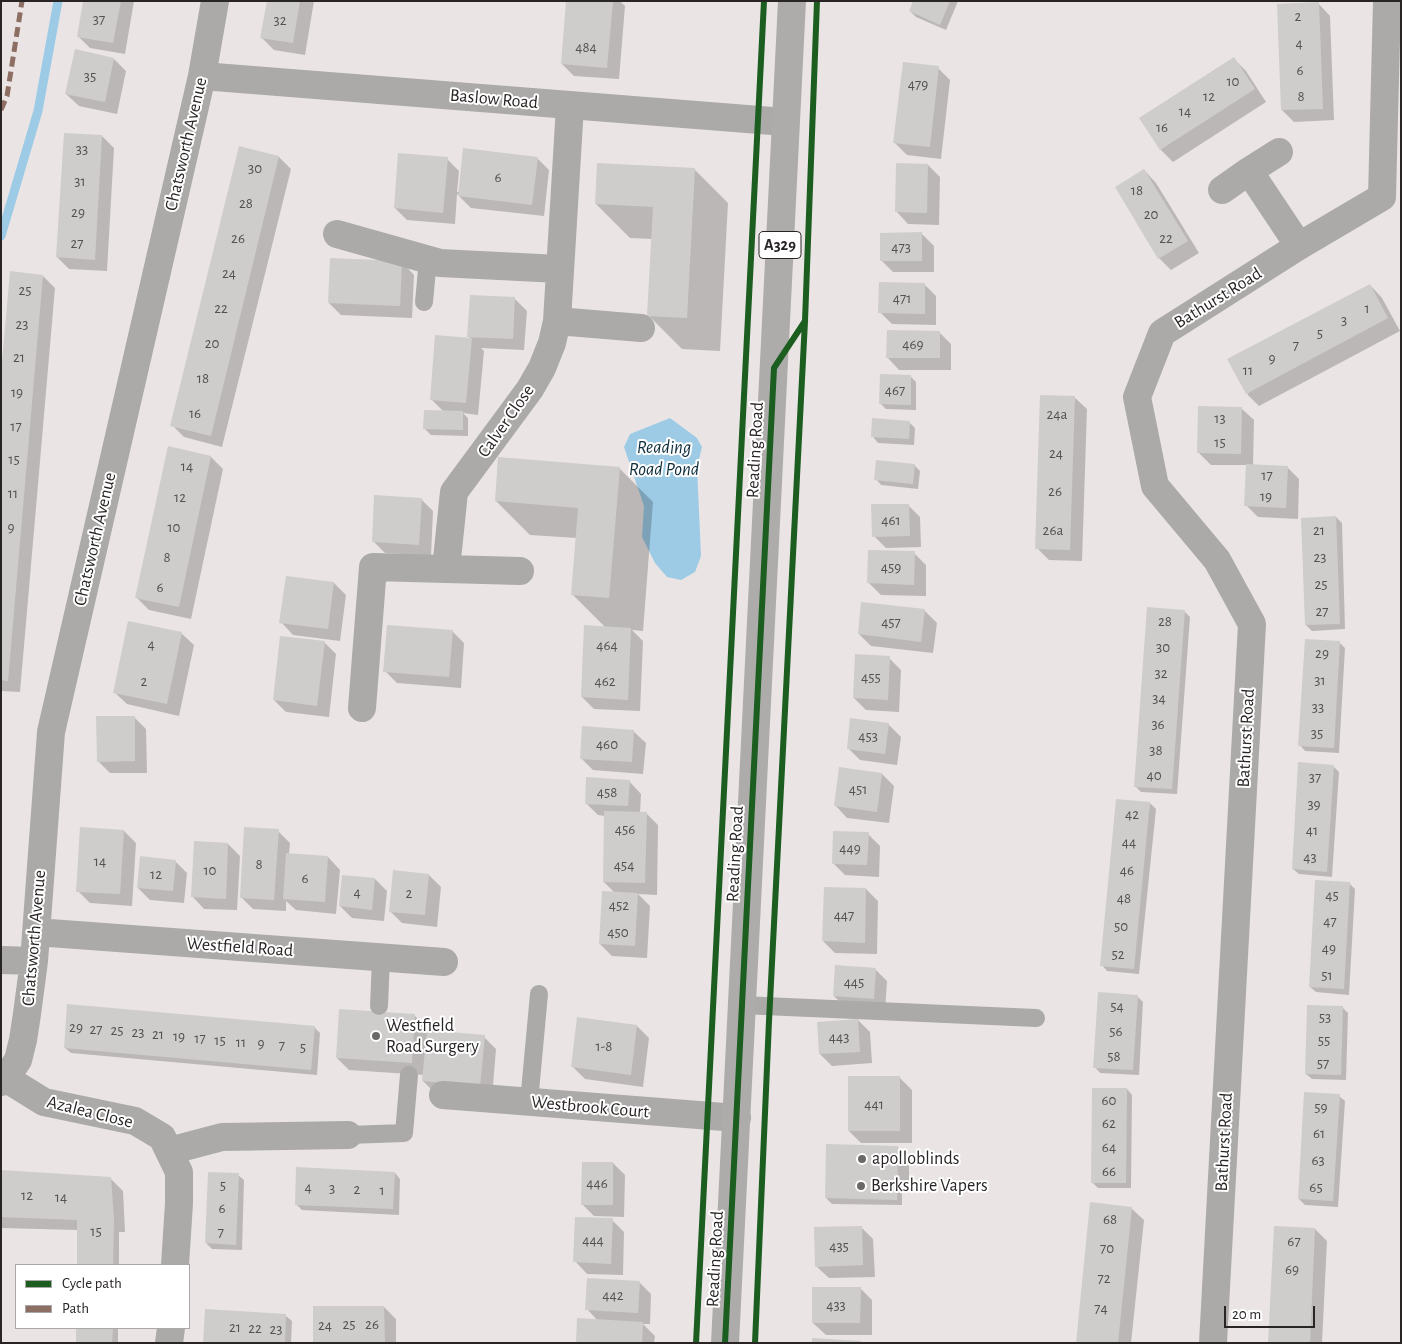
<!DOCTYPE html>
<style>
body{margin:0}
#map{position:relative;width:1402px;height:1344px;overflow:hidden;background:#eae5e4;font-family:"Alegreya Sans",sans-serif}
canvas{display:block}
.frame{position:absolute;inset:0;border:2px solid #282524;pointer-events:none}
.legend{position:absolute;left:15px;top:1264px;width:175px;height:65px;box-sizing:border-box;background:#fff;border:1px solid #a9a8a7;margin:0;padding:6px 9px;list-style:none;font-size:15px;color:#282524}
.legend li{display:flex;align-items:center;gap:10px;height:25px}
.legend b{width:25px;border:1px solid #a9a8a7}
.scale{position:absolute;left:1224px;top:1306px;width:91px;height:22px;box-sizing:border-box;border:2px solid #282524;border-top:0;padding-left:6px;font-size:15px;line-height:18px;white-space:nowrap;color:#282524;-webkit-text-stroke:4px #fff;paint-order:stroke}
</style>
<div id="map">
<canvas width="1402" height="1344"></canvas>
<div class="frame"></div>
<ul class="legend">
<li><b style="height:6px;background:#1b5e20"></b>Cycle path</li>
<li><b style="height:6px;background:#8d6e63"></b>Path</li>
</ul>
<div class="scale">20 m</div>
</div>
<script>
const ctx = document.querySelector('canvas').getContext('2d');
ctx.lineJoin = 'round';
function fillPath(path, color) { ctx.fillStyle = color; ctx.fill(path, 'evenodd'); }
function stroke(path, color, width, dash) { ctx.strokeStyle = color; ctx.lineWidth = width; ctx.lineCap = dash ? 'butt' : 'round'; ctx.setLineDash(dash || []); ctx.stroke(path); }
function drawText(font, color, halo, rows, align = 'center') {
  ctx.font = font + ' "Alegreya Sans",sans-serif'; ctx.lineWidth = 4; ctx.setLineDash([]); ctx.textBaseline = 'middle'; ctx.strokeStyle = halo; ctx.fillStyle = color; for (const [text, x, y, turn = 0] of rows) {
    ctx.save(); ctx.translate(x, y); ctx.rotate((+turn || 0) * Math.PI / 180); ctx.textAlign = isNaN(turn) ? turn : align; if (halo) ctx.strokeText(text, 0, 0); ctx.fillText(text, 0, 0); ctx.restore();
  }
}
fillPath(new Path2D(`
 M670 418 697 438 702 447 697 467 701 556 695 572 681 580 667 577 655 563 642 537 644 506 624 447 630 434Z`), '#9dcbe5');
fillPath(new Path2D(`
 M84 1H134L125 54 90 48 78 36Z
 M268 1H314L305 55 274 50 262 38Z
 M567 1H620L625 6 619 79 574 76 562 64Z
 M914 1H958L946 30 916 17 910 11Z
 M1318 3 1330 16 1334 120 1294 122 1282 110Z
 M114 59 126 71 117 114 79 106 66 94Z
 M1234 59 1246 71 1266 102 1173 162 1161 150 1141 119Z
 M938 68 950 80 941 159 907 155 895 143Z
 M102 136 114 148 107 271 69 269 57 257Z
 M240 148 279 157 291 169 222 447 184 437 172 425Z
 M537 158 549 170 544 216 471 208 457 194 455 224 407 220 395 208 447 159 459 171 457 192H460Z
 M928 165 940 177 939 225 908 224 896 211Z
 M694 169 728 203 720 351 682 349 648 315 652 239 630 238 596 204Z
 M1144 170 1156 183 1199 253 1171 270 1159 258Z
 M922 234 934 246V272H893L881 260Z
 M402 262 414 275 412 318 341 315 329 303Z
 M43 276 55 288 20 692 1 691V387Z
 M924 284 936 296V325L892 324 880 312Z
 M1370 285 1382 298 1400 331 1259 406 1247 394Z
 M515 299 527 311 524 350 481 348 484 351 478 415 463 413 468 418V436L431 435 425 429 444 412 431 399 471 339 468 336Z
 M939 332 951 344V370H899L887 357Z
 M911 377 916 382V410L886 409 880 403Z
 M1074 397 1087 409 1082 561 1049 560 1037 548Z
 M1241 408 1254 420 1253 466 1287 467 1299 479 1298 519 1258 517 1246 505 1247 465H1211L1199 453Z
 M909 422 915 428 914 445 878 443 873 437Z
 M169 448 211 457 223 469 191 619 149 610 136 597Z
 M914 465 920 471 918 489 881 485 876 479Z
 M619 468 653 502 643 631 632 630 643 641 640 711 594 709 582 697 606 628 573 595 577 538 530 535 496 501Z
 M421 499 433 511 431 556 385 553 373 541Z
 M908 505 920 517 921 547 886 548 874 536Z
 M1336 517 1342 523 1345 629 1312 631 1306 625Z
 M914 553 926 565V596L881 595 869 583Z
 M334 583 346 595 340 641 293 635 281 622Z
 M924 610 937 623 933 653 871 646 859 634Z
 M1184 611 1190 617 1177 794 1141 792 1135 786Z
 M452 631 464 643 461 688 397 683 385 671Z
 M181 633 194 645 179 716 127 704 114 692Z
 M324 642 336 654 329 717 286 712 274 700Z
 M1339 642 1345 648 1339 753 1305 751 1300 745Z
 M889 658 901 670 899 712 866 710 854 698Z
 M134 717 146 729 147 773H110L98 761Z
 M888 724 901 737 897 765 860 760 848 748Z
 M633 731 646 743 643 774 593 770 581 758Z
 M1333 766 1339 772 1332 877 1299 874 1293 869Z
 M882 774 894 786 889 823 847 818 835 805Z
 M629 781 641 794 640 813H646L658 825 657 895 638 894 650 906 647 958 612 956 600 944 615 893 604 882 605 816 598 815 586 803Z
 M1150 803 1156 809 1139 974 1107 971 1102 965Z
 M124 831 136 843 132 906 90 903 78 891Z
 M278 831 290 843 289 854 328 857 340 870 336 914 296 910 286 901V911L253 909 241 897Z
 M868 834 880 846 879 877 845 875 833 863Z
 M228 844 240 856 237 910 204 909 192 896Z
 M175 861 187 873 184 903 150 900 138 888Z
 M429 875 441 887 437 927 402 923 390 911Z
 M375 879 387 891 384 921 352 918 340 906Z
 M1350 884 1355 889 1349 995 1316 992 1310 987Z
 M866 889 878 901 877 954 835 953 823 941Z
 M875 969 887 981 885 1011 846 1008 834 996Z
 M1137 996 1143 1002 1139 1075 1100 1073 1095 1067Z
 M1342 1007 1348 1013 1346 1080 1312 1079 1306 1074Z
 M340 1011 415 1016 427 1028V1031L484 1037 496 1049 492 1098 435 1093 423 1081 424 1075 349 1070 337 1058Z
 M858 1020 870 1032 872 1063 832 1066 820 1054Z
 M637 1026 649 1038 643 1087 585 1079 573 1067Z
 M314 1027 320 1033 317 1075 71 1053 65 1048Z
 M900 1078 912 1090V1143H861L849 1131Z
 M1127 1089 1132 1095 1131 1188H1098L1092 1182Z
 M1339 1096 1345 1101 1338 1207 1305 1205 1299 1199Z
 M897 1147 909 1159V1185H902V1205L832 1204 826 1198Z
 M613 1163 625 1175 624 1217 594 1216 582 1204Z
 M1 1171 111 1179 123 1191 125 1232H119V1265H78V1230L1 1228Z
 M395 1173 400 1179 399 1215 302 1210 296 1204Z
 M238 1175 244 1180 242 1250 212 1249 206 1243Z
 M1131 1208 1144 1220 1131 1343H1077Z
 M612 1220 624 1232 623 1275 587 1274 575 1261Z
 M861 1227 873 1239 875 1277 829 1278 816 1266Z
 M1315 1229 1327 1241 1322 1343H1269Z
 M639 1282 651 1294 650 1324H643L655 1336 654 1343H577L598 1321 587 1309Z
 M860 1288 872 1300V1335H826L813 1323Z
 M384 1307 396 1319V1343H314Z
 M286 1316 292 1321 291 1343H204Z
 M77 1328H118V1343H77Z`), '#0003');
stroke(new Path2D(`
 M1 236 38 111 58 1`), '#9dcbe5', 9);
fillPath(new Path2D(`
 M83 1H121L113 43 77 37Z
 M267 1H300L293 43 260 38Z
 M566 1H613L607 68 561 64Z
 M913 1H950L940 25 909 11Z
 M1319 2 1323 109 1281 110 1277 4Z
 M75 49 114 58 105 102 65 94Z
 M1234 57 1255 89 1160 150 1139 118Z
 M903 62 939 66 930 147 893 143Z
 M64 133 102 135 95 260 56 257Z
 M239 146 279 156 211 436 170 426Z
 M463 148 538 157 532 205 458 196Z
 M398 153 448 157 443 213 394 208Z
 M597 163 695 168 687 318 647 316 653 207 595 204Z
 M896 163 928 164 927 213 895 212Z
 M1144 169 1188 241 1158 259 1115 187Z
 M922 232V261H880V233Z
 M330 258 402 261 400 306 328 303Z
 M10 271 43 275 8 681 1 680V373Z
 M879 282 925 283V314L878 313Z
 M1370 284 1388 318 1246 394 1227 359Z
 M470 295 515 297 513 339 467 337Z
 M887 330 940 331V358H886Z
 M435 335 472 338 466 403 430 400Z
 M880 374 911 375V405L879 404Z
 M1040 395 1075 396 1070 550 1035 549Z
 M1198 406 1242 407 1241 454 1197 453Z
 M424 410 463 411V430L423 429Z
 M872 418 910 421 909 439 871 437Z
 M168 446 211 456 179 607 135 598Z
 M498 457 620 467 609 598 571 595 578 508 495 501Z
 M876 460 915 464 913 484 874 480Z
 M1246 464 1288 466 1286 508 1244 506Z
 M374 495 422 498 419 545 372 542Z
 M871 504H909L910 536 872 537Z
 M1336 516 1340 624 1305 625 1301 518Z
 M868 550 915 551 914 585 867 583Z
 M286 576 334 582 328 629 279 623Z
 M861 602 925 609 921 642 858 634Z
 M1147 607 1185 610 1172 789 1134 787Z
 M128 621 182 632 167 704 113 693Z
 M387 625 453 630 449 677 383 672Z
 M584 625 631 628 628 700 581 697Z
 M280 636 325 641 317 706 273 700Z
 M1305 639 1340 641 1334 748 1298 746Z
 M855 654 890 656 888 700 853 698Z
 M96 716H135V761L97 762Z
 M850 718 889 723 885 754 847 749Z
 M582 726 634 730 632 762 580 759Z
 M1298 762 1334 765 1327 872 1292 869Z
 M839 767 882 773 877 812 834 806Z
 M586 777 630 780 628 806 585 804Z
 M1116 799 1150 802 1134 969 1100 966Z
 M604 811 647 812 645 883 603 882Z
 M80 827 124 830 120 894 76 892Z
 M244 827 279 829 274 900 240 898Z
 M833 831 869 832 867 865 832 864Z
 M194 841 228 843 226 899 191 897Z
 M286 853 328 856 325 902 283 899Z
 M140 856 176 860 173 891 137 888Z
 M393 870 429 874 425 915 389 912Z
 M342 875 375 878 372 910 339 906Z
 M1315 880 1350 882 1344 989 1309 987Z
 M824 887 866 888 865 943 822 941Z
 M602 891 638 893 635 946 599 944Z
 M835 965 876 968 874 999 833 996Z
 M1098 992 1138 995 1133 1070 1093 1068Z
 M67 1004 315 1026 311 1070 64 1048Z
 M1307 1005 1343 1006 1341 1075 1305 1074Z
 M339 1009 415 1014 412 1063 336 1058Z
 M577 1017 637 1025 631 1075 571 1067Z
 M858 1019 860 1052 819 1054 817 1022Z
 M427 1030 485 1035 480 1086 422 1081Z
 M848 1076H900V1131H848Z
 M1092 1088H1127L1126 1183H1091Z
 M1304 1092 1340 1094 1333 1201 1298 1199Z
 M826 1144 898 1146 897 1200 825 1198Z
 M582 1162H613V1205H581Z
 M296 1167 395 1172 393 1209 295 1205Z
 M1 1170 111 1177 114 1220 113 1265H77V1220L1 1217Z
 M208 1172 239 1173 236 1245 205 1243Z
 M1090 1202 1132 1207 1118 1343H1076Z
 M575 1217 613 1218 611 1264 573 1262Z
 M862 1226 863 1265 815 1267 814 1227Z
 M1274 1226 1315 1228 1310 1343H1268Z
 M587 1278 640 1281 638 1313 585 1310Z
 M812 1287H861L860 1323H812Z
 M313 1306H384L385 1343H313Z
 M205 1309 286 1314 285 1343H203Z
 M577 1318 643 1322 642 1343H576Z
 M76 1328H113L112 1343H76Z
 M812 1338 861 1341V1343H812Z`), '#cfcccc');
stroke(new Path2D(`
 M424 302 428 259
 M742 1005 1036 1018
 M379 1006 381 958
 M529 1102 539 994
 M348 1135 404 1133 409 1075`), '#abaaa8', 18);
stroke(new Path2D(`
 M202 76 785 122
 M1279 152 1249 171 1299 246
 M1222 190 1249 171
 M337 234 440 263 559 269
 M557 321 641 328
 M446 569 454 492 530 389 542 368 552 343 557 321 570 106
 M362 708 373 567 520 571
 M36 932 444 962
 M1 960 34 961
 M5 1078 44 1102 135 1121 162 1137 179 1172V1203L175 1265
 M1 1082 12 1069 18 1060 23 1040 27 1014 34 961 51 732 202 76 215 1
 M443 1095 737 1118
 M169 1151 222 1137 348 1135
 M169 1343 171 1328
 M1213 1343 1252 624 1217 560 1155 486 1137 397 1162 333 1299 246 1382 197 1387 1`), '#abaaa8', 28);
stroke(new Path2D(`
 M725 1343 792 1`), '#aeacab', 28);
stroke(new Path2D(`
 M1 110 7 96 22 1`), '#8d6e63', 5, [10, 5]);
stroke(new Path2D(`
 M696 1343 764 1
 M725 1343 774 368 805 321
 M755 1343 769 1021 805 321 817 1`), '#1b5e20', 6);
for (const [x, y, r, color] of [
 [376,1036,5,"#6c6867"],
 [862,1159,5,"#6c6867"],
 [861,1186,5,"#6c6867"]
]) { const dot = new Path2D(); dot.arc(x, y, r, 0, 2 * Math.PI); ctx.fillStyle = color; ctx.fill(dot); stroke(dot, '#fff', 2); }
drawText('15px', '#545251', null, [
 ["2",1298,16],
 ["37",99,19],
 ["32",280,20],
 ["4",1299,43],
 ["484",586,47],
 ["6",1300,70],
 ["35",90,76],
 ["10",1233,81],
 ["479",918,84],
 ["12",1209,96],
 ["8",1301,96],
 ["14",1185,111],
 ["16",1162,127],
 ["33",82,149],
 ["30",255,168],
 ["6",498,177],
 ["31",80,181],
 ["18",1137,190],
 ["28",246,203],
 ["29",78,212],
 ["20",1151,214],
 ["26",238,238],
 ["22",1166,238],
 ["27",77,243],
 ["473",901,247],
 ["24",229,273],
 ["25",25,290],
 ["471",902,298],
 ["22",221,308],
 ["1",1367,308],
 ["3",1344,320],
 ["23",22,324],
 ["5",1320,333],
 ["20",212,343],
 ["469",913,344],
 ["7",1296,345],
 ["21",19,357],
 ["9",1272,358],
 ["11",1248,370],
 ["18",203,378],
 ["467",895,390],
 ["19",17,392],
 ["16",195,413],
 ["24a",1057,414],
 ["13",1220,418],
 ["17",16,426],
 ["15",1220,442],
 ["24",1056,453],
 ["15",14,459],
 ["14",187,466],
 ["17",1267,475],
 ["26",1055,491],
 ["11",13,493],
 ["19",1266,496],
 ["12",180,497],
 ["461",891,520],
 ["9",11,527],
 ["10",174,527],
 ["26a",1053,530],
 ["21",1319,530],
 ["8",167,557],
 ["23",1320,557],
 ["459",891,567],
 ["25",1321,584],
 ["6",160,587],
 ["27",1322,611],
 ["28",1165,621],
 ["457",891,622],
 ["4",151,644],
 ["464",607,645],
 ["30",1163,647],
 ["29",1322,653],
 ["32",1161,673],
 ["455",871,677],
 ["31",1320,680],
 ["2",144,681],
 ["462",605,681],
 ["34",1159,698],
 ["33",1318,707],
 ["36",1158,724],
 ["35",1317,733],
 ["453",868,736],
 ["460",607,744],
 ["38",1156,750],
 ["40",1154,775],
 ["37",1315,777],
 ["451",858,789],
 ["458",607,792],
 ["39",1314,804],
 ["42",1132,814],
 ["456",625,829],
 ["41",1312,830],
 ["44",1129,842],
 ["449",850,848],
 ["43",1310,857],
 ["14",100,861],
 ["8",259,864],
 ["454",624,865],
 ["10",210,870],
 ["46",1127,870],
 ["12",156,874],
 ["6",305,878],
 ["4",357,892],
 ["2",409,893],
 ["45",1332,895],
 ["48",1124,898],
 ["452",619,905],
 ["447",844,915],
 ["47",1330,921],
 ["50",1121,926],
 ["450",618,932],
 ["49",1329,948],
 ["52",1118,954],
 ["51",1327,975],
 ["445",854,982],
 ["54",1117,1006],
 ["53",1325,1017],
 ["29",76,1027],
 ["27",96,1029],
 ["25",117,1030],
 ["56",1116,1031],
 ["23",138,1032],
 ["21",158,1034],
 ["19",179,1036],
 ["443",839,1037],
 ["17",200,1038],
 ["15",220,1040],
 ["55",1324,1040],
 ["11",241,1042],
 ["9",261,1043],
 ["7",282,1045],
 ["1-8",604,1046],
 ["5",303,1047],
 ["58",1114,1056],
 ["57",1323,1063],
 ["60",1109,1100],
 ["441",874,1104],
 ["59",1321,1107],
 ["62",1109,1123],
 ["61",1319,1133],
 ["64",1109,1147],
 ["63",1318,1160],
 ["66",1109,1171],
 ["446",597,1183],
 ["5",223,1185],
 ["4",308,1187],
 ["65",1316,1187],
 ["3",332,1188],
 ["2",357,1189],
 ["1",382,1190],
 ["12",27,1195],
 ["14",61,1197],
 ["6",222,1208],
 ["68",1110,1219],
 ["15",96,1231],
 ["7",221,1232],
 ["444",593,1240],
 ["67",1294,1241],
 ["435",839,1246],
 ["70",1107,1248],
 ["69",1292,1269],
 ["72",1104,1278],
 ["442",613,1295],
 ["433",836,1305],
 ["74",1101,1308],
 ["25",349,1324],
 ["26",372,1324],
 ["24",325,1325],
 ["21",235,1327],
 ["22",255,1328],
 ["23",276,1329]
]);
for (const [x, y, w] of [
 [780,245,42]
]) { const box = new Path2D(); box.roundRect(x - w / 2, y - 13.5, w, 27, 4); ctx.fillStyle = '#fff'; ctx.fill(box); stroke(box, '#282524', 1); }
drawText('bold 16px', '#282524', null, [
 ["A329",780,245]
]);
drawText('18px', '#282524', '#fff', [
 ["Baslow Road",494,99,5],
 ["Chatsworth Avenue",186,144,-77],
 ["Bathurst Road",1218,298,-32],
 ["Calver Close",506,421,-55],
 ["Reading Road",755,450,-87],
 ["Chatsworth Avenue",95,539,-77],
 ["Bathurst Road",1246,738,-87],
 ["Reading Road",735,854,-87],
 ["Chatsworth Avenue",34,938,-85],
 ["Westfield Road",240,947,4],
 ["Westbrook Court",590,1107,5],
 ["Azalea Close",90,1112,14],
 ["Bathurst Road",1224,1142,-87],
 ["Reading Road",715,1259,-87]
]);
drawText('18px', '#282524', '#fff', [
 ["Westfield",386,1026],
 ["Road Surgery",386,1047],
 ["apolloblinds",872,1159],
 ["Berkshire Vapers",871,1186]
], 'left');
drawText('italic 19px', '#0e2e3e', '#fff', [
 ["Reading",664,447],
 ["Road Pond",664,469]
]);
</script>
